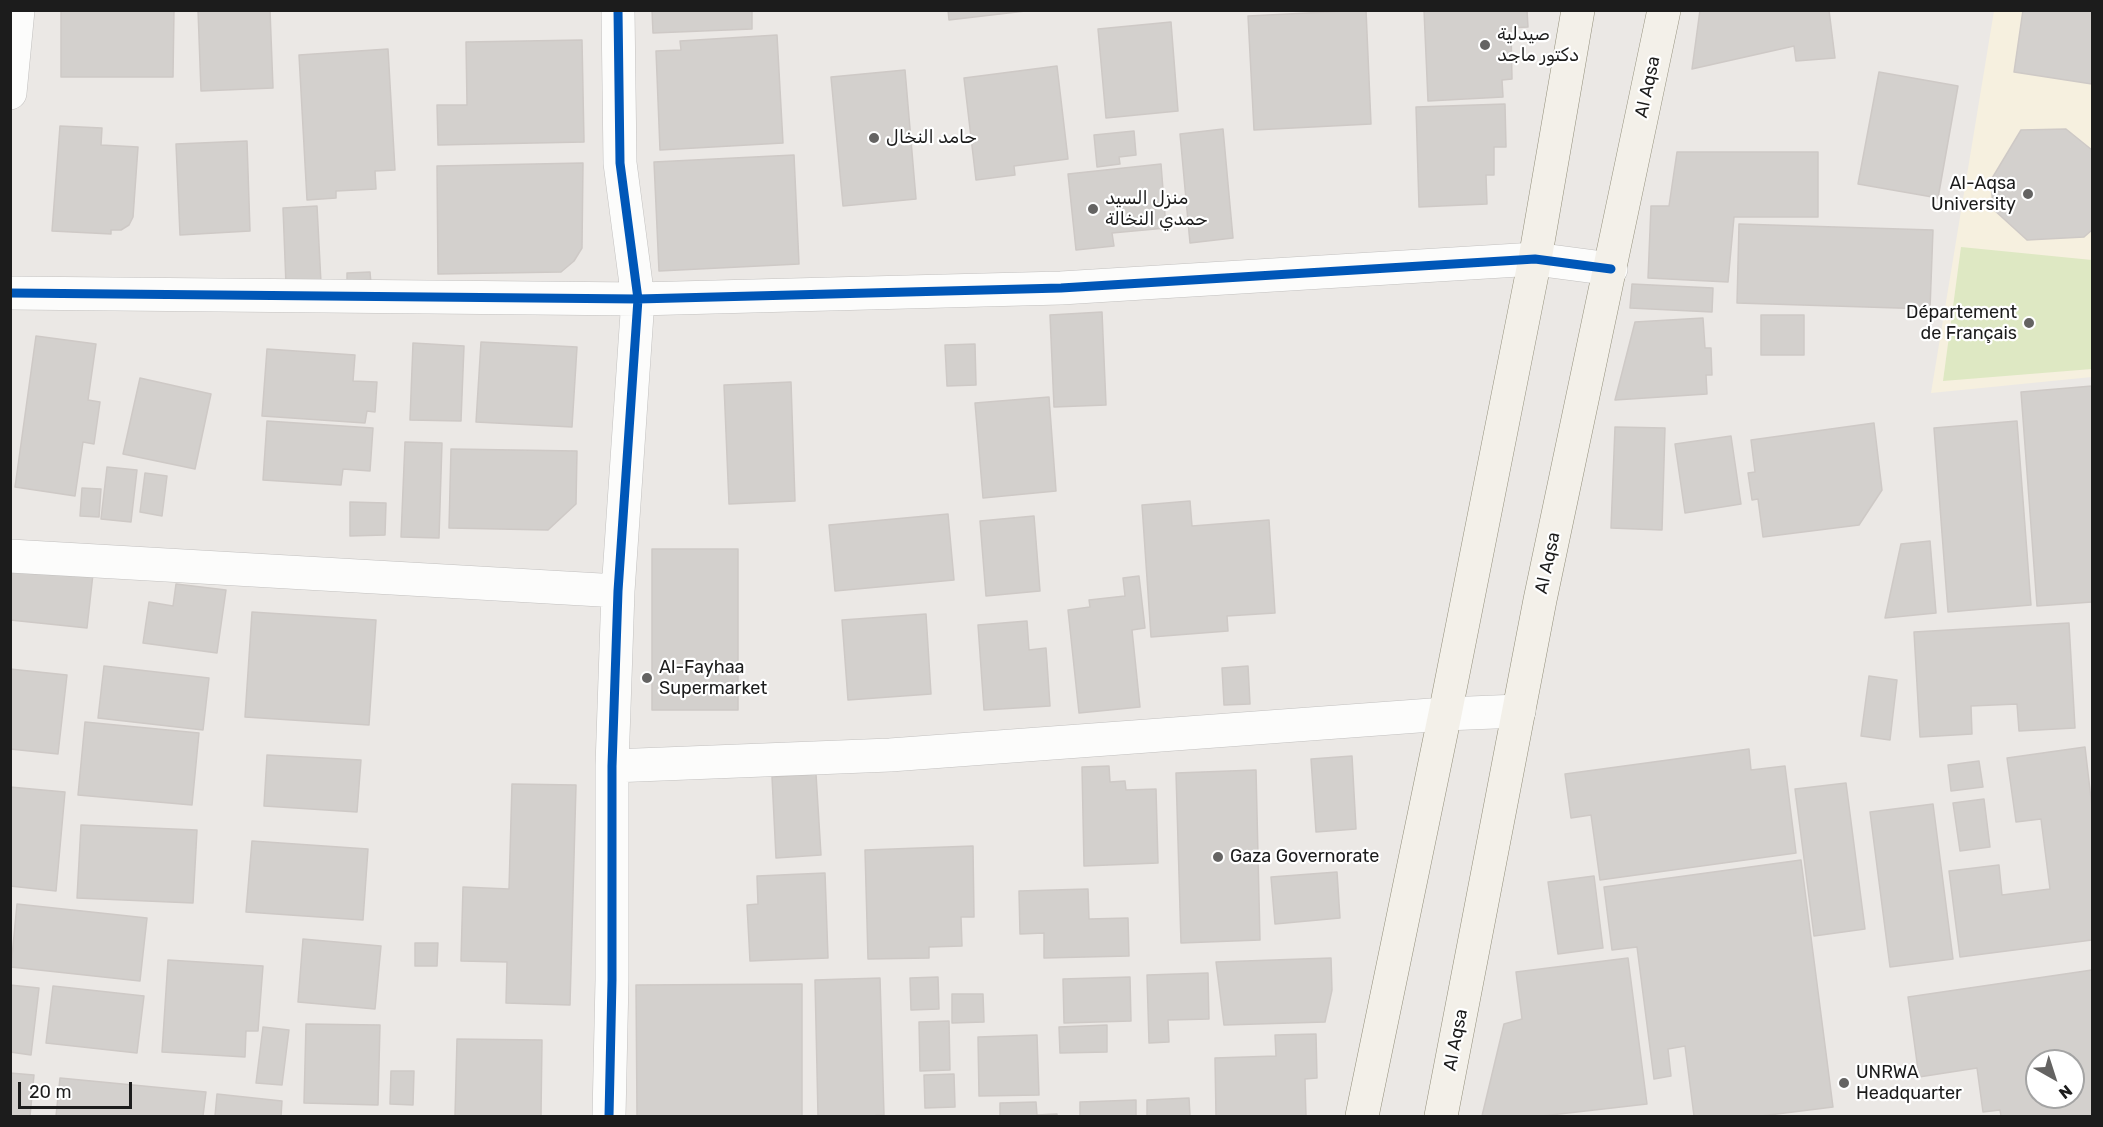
<!DOCTYPE html>
<meta charset="utf-8">
<style>
body{margin:0}
#map{position:relative;width:2103px;height:1127px;overflow:hidden;background:#ebe8e5;font-family:Rubik,sans-serif}
canvas{display:block}
.frame{position:absolute;inset:0;border:12px solid #1c1c1c;pointer-events:none}
.north{position:absolute;left:2025px;top:1049px;width:60px;height:60px;box-sizing:border-box;background:#fff;border:2px solid #a4a4a4;border-radius:50%;rotate:141deg;font-size:16px;font-weight:700;line-height:24px;text-align:center;color:#1c1c1c}
.north::after{content:'';display:block;margin:auto;width:21px;height:27px;background:#646362;clip-path:polygon(50% 0,100% 100%,50% 72%,0 100%)}
.scale{position:absolute;left:18px;top:1082px;width:114px;height:27px;box-sizing:border-box;border:3px solid #1c1c1c;border-top:0;padding-left:8px;font-size:18px;line-height:21px;white-space:nowrap;color:#1c1c1c;-webkit-text-stroke:4px #fff;paint-order:stroke}
</style>
<div id="map">
<canvas width="2103" height="1127"></canvas>
<div class="frame"></div>
<div class="north">N</div>
<div class="scale">20 m</div>
</div>
<script>
const ctx = document.querySelector('canvas').getContext('2d');
ctx.lineJoin = 'round';
function fillPath(path, color) { ctx.fillStyle = color; ctx.fill(path, 'evenodd'); }
function stroke(path, color, width, dash) { ctx.strokeStyle = color; ctx.lineWidth = width; ctx.lineCap = dash ? 'butt' : 'round'; ctx.setLineDash(dash || []); ctx.stroke(path); }
function drawText(font, color, halo, rows, align = 'center') {
  ctx.font = font + ' Rubik,"Noto Naskh Arabic",sans-serif'; ctx.lineWidth = 4.5; ctx.setLineDash([]); ctx.textBaseline = 'middle'; ctx.strokeStyle = halo; ctx.fillStyle = color; for (const [text, x, y, turn = 0] of rows) {
    ctx.save(); ctx.translate(x, y); ctx.rotate((+turn || 0) * Math.PI / 180); ctx.textAlign = isNaN(turn) ? turn : align; if (halo) ctx.strokeText(text, 0, 0); ctx.fillText(text, 0, 0); ctx.restore();
  }
}
fillPath(new Path2D(`
 M1994 11H2092V377L1931 393Z`), '#f6f0df');
fillPath(new Path2D(`
 M1961 247 2092 260V369L1943 381Z`), '#dee8c3');
const building = new Path2D(`
 M61 10H174L173 77H61Z
 M198 10H270L273 88 201 91Z
 M652 10H752V29L653 33Z
 M948 10H1034L949 20Z
 M1366 10 1371 124 1254 130 1248 16Z
 M1424 10H1527L1528 27 1511 28 1512 79 1502 80 1503 97 1428 101Z
 M1700 10H1829L1835 58 1796 61 1794 46 1692 69Z
 M2023 10H2092V84L2014 72Z
 M1171 22 1178 111 1106 118 1098 29Z
 M777 35 783 143 660 150 656 51 681 50 680 41Z
 M582 40 584 142 438 145 437 105H467L466 42Z
 M388 49 395 170 375 171 376 189 336 191V198L307 200 299 55Z
 M1057 66 1068 159 1014 166 1015 175 976 180 964 78Z
 M905 70 916 199 843 206 831 77Z
 M1879 72 1958 86 1938 198 1858 184Z
 M1505 104 1506 147H1494V175H1486L1487 204 1419 207 1416 107Z
 M60 126 102 128 101 145 138 147 133 217 129 225 121 230H111V234L52 231Z
 M1223 129 1233 238 1190 243 1180 134Z
 M2066 129 2092 150V230L2084 237 2027 240 1993 209 1991 180 2021 130Z
 M1134 131 1136 155 1119 157 1120 164 1097 167 1094 135Z
 M247 141 250 231 180 235 176 144Z
 M1677 152H1818V217H1734L1728 282 1648 278 1651 206H1669Z
 M794 155 799 264 659 271 654 162Z
 M583 163 582 248 574 261 561 272 438 274 437 166Z
 M1161 164 1166 228 1112 233 1114 246 1076 250 1068 174Z
 M317 206 321 283 286 285 283 208Z
 M1739 224 1933 230 1930 309 1737 303Z
 M370 272 371 284 347 286V273Z
 M1632 284 1713 288 1712 312 1630 308Z
 M1102 312 1106 405 1054 407 1050 315Z
 M1761 315H1804V355H1761Z
 M1703 318 1705 348H1711L1712 375H1706L1707 394 1615 400 1635 322Z
 M36 336 96 344 88 400 100 402 94 444 83 442 75 496 15 487Z
 M481 342 577 347 572 427 476 422Z
 M413 343 464 346 461 421 410 420Z
 M975 344 976 385 947 386 945 345Z
 M267 349 355 355 353 381 377 382 375 412 367 411 365 423 262 416Z
 M140 378 211 394 195 469 123 454Z
 M791 382 795 501 729 504 724 385Z
 M2092 386V602L2037 606 2021 392Z
 M1049 397 1056 491 983 498 975 403Z
 M267 421 373 428 370 471 343 469 341 485 263 480Z
 M2017 421 2031 605 1948 612 1934 428Z
 M1874 423 1882 490 1859 525 1763 537 1758 499 1752 500 1748 473 1755 472 1751 440Z
 M1615 427 1665 428 1662 530 1611 528Z
 M1731 436 1741 504 1685 513 1675 444Z
 M405 442 442 443 439 538 401 537Z
 M451 449 577 451 576 504 548 530 449 528Z
 M107 467 137 470 131 522 101 519Z
 M145 473 167 476 162 516 140 512Z
 M82 488 101 489 99 517 80 516Z
 M1190 501 1192 526 1269 520 1275 613 1227 616 1228 631 1151 637 1142 505Z
 M350 502 386 503 385 535 350 536Z
 M948 514 954 580 835 591 829 525Z
 M1034 516 1040 591 986 596 980 521Z
 M1930 541 1936 613 1885 618 1901 544Z
 M652 549H738V710H652Z
 M10 557 94 565 87 628 10 620Z
 M1139 576 1145 628 1132 630 1140 707 1079 713 1068 610 1090 607 1089 600 1125 596 1123 578Z
 M176 584 226 590 217 653 143 643 149 602 173 606Z
 M252 612 376 620 369 725 245 717Z
 M926 614 931 694 848 700 842 620Z
 M1027 621 1029 650 1046 648 1050 706 984 710 978 625Z
 M2069 623 2075 728 2019 731 2017 704 1971 706 1972 734 1920 737 1914 632Z
 M104 666 209 678 203 730 98 718Z
 M1248 666 1250 704 1224 705 1222 668Z
 M10 669 67 675 58 754 10 749Z
 M1869 676 1897 680 1890 740 1861 736Z
 M85 722 199 733 192 805 78 795Z
 M2085 747 2092 807V940L1960 957 1949 871 1999 865 2002 895 2050 889 2041 819 2016 822 2007 758Z
 M1749 749 1751 770 1785 766 1796 853 1600 880 1591 815 1571 818 1565 774Z
 M267 755 361 760 357 812 264 806Z
 M1352 756 1356 829 1316 832 1311 759Z
 M1979 761 1983 787 1951 791 1948 765Z
 M1109 766 1110 782 1125 781 1126 790 1156 789 1158 863 1084 866 1082 767Z
 M1256 770 1260 940 1181 943 1176 773Z
 M816 774 821 855 776 858 772 777Z
 M1846 783 1865 929 1814 936 1795 789Z
 M512 784 576 785 570 1005 506 1003 507 962 461 961 463 887 509 889Z
 M10 787 65 792 56 891 10 886Z
 M1984 799 1990 847 1960 851 1953 803Z
 M1933 804 1953 959 1890 967 1870 812Z
 M81 825 197 830 193 903 77 898Z
 M252 841 368 849 363 920 246 912Z
 M973 846 974 917H961L962 946 929 947V958L868 959 865 850Z
 M1801 860 1833 1107 1761 1116H1694L1685 1046 1668 1049 1671 1076 1654 1079 1637 947 1612 950 1604 887Z
 M1337 872 1340 918 1275 924 1271 877Z
 M825 873 828 958 750 961 747 905 758 904 757 876Z
 M1594 876 1603 948 1558 954 1548 882Z
 M1088 889 1089 919 1128 918 1129 956 1044 958V933L1020 934 1019 891Z
 M17 904 147 918 140 981 11 967Z
 M303 939 381 946 375 1009 298 1002Z
 M415 943H438L437 966H415Z
 M1331 958 1332 990 1325 1022 1224 1025 1216 962Z
 M1628 958 1647 1104 1542 1116H1482L1504 1024 1522 1019 1516 972Z
 M168 960 263 966 258 1031H246L245 1057 162 1052Z
 M2092 970V1116H2001L2000 1110 1983 1112 1977 1068 1919 1077 1908 997ZM2037 1061H2073V1097H2037Z
 M1208 973 1209 1019 1168 1020 1169 1042 1149 1043 1147 975Z
 M938 977 939 1009 911 1010 910 978Z
 M1130 977 1131 1021 1064 1023 1063 979Z
 M880 978 884 1115H876V1116H818L815 980Z
 M802 984V1116H637L636 985Z
 M10 985 39 988 31 1055 10 1052Z
 M53 986 144 996 137 1053 46 1043Z
 M952 994H983L984 1022 952 1023Z
 M949 1021 950 1070 920 1071 919 1022Z
 M306 1024 380 1025 378 1105 304 1103Z
 M1107 1025V1052L1060 1053 1059 1027Z
 M263 1027 289 1030 282 1085 256 1083Z
 M1316 1034 1317 1078 1305 1079 1306 1116H1216L1215 1058 1276 1056 1275 1035Z
 M1037 1035 1039 1095 979 1096 978 1037Z
 M457 1039 542 1040 541 1116H455Z
 M391 1071H414L413 1105 390 1104Z
 M10 1073 34 1075 30 1116H10Z
 M954 1074 955 1107 925 1108 924 1075Z
 M60 1078 206 1092 203 1116H56Z
 M217 1094 282 1101 281 1116H215Z
 M1189 1098 1190 1116H1147V1100Z
 M1136 1100V1116H1080V1102Z
 M1036 1102 1037 1115 1057 1114V1116H1000V1103Z`);
fillPath(building, '#d3d0cd');
stroke(building, '#cec9c6', 1.5);
const street = new Path2D(`
 M10 93 18 10
 M10 293 638 299 1061 288 1535 259 1611 269
 M10 556 618 591
 M612 766 890 755 1445 714 1519 711
 M609 1116 612 980V766L618 591 638 299 620 163 618 10`);
const secondary = new Path2D(`
 M1362 1116 1445 714 1535 259 1578 10
 M1441 1116 1540 600 1664 10`);
stroke(street, '#c2c0bf', 34);
stroke(secondary, '#95917d', 34);
stroke(street, '#fcfcfb', 33);
stroke(secondary, '#f3f0e9', 33);
stroke(new Path2D(`
 M10 293 638 299 1061 288 1535 259 1611 269
 M609 1116 612 980V766L618 591 638 299 620 163 618 10`), '#0057b8', 9);
for (const [x, y, r, color] of [
 [1485,45,6,"#646362"],
 [874,138,6,"#646362"],
 [2028,194,6,"#646362"],
 [1093,209,6,"#646362"],
 [2029,323,6,"#646362"],
 [647,678,6,"#646362"],
 [1218,857,6,"#646362"],
 [1844,1083,6,"#646362"]
]) { const dot = new Path2D(); dot.arc(x, y, r, 0, 2 * Math.PI); ctx.fillStyle = color; ctx.fill(dot); stroke(dot, '#fff', 2); }
drawText('18px', '#1c1c1c', '#fff', [
 ["صيدلية",1497,35],
 ["دكتور ماجد",1497,56],
 ["حامد النخال",886,138],
 ["Al-Aqsa",2016,184,"right"],
 ["University",2016,205,"right"],
 ["منزل السيد",1105,199],
 ["حمدي النخالة",1105,220],
 ["Département",2017,313,"right"],
 ["de Français",2017,334,"right"],
 ["Al-Fayhaa",659,668],
 ["Supermarket",659,689],
 ["Gaza Governorate",1230,857],
 ["UNRWA",1856,1073],
 ["Headquarter",1856,1094]
], 'left');
drawText('18px', '#1c1c1c', '#fff', [
 ["Al Aqsa",1648,87,-78],
 ["Al Aqsa",1548,563,-78],
 ["Al Aqsa",1456,1040,-79]
]);
</script>
